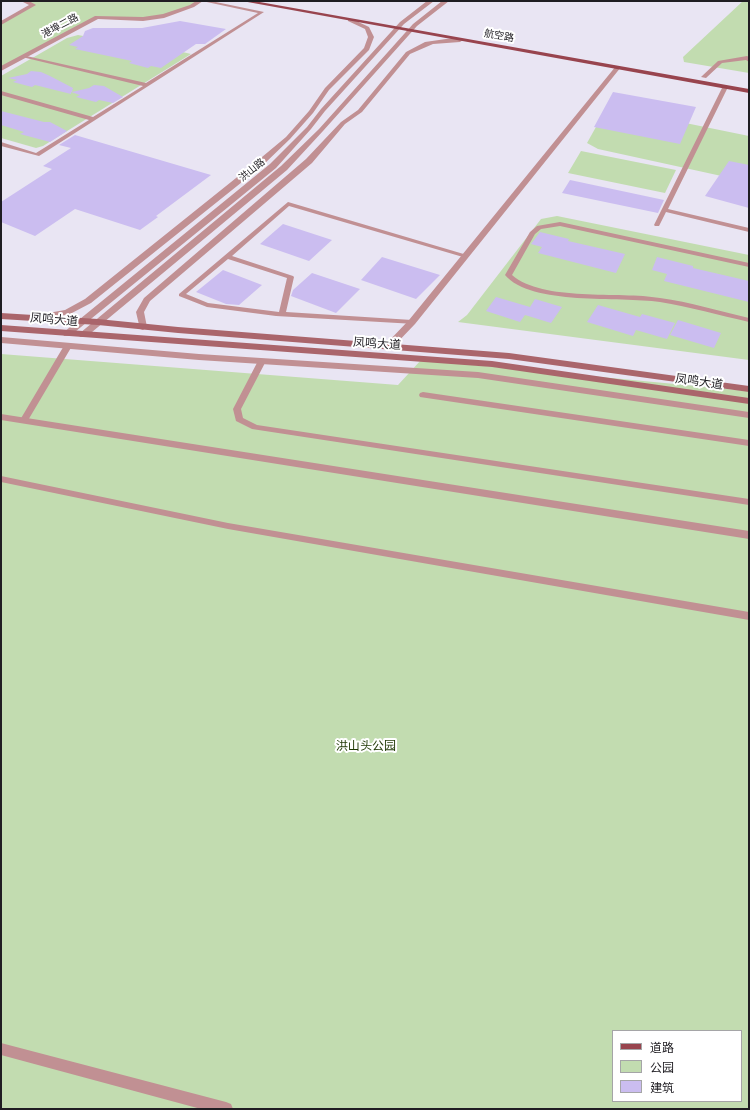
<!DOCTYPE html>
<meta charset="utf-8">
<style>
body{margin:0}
#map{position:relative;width:750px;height:1110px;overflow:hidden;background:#e9e5f3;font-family:Cabin,"Noto Sans SC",sans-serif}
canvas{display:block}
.frame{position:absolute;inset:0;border:2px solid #1f1d22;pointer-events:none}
.legend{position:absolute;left:612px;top:1030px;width:130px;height:72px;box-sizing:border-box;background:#fff;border:1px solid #a5a5a7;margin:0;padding:5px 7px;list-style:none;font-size:12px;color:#1f1d22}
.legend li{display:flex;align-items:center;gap:8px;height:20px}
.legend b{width:20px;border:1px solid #a5a5a7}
</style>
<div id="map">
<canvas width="750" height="1110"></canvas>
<div class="frame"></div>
<ul class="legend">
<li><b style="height:5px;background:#98444e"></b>道路</li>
<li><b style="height:11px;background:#c2dcb0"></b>公园</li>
<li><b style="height:11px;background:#cbbdf0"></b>建筑</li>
</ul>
</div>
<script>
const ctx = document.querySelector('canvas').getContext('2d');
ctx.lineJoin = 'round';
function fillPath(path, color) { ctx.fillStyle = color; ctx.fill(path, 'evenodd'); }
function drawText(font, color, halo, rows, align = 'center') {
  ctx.font = font + ' Cabin,"Noto Sans SC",sans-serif'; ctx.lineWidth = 4; ctx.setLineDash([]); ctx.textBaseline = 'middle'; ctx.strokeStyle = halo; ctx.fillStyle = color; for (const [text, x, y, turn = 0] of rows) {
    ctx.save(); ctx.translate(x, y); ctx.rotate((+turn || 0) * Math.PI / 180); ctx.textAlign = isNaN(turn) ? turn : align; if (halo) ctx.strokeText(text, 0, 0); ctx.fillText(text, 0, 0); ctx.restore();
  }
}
fillPath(new Path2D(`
 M24 1H200L192 6 164 16 143 19 97 17 1 69V23L33 6Z
 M743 1H749V73L684 62 683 57Z
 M78 35 110 41 140 42 191 54 43 146 36 148 1 138V76L67 38Z
 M606 109H617L749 136V182L598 149 587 143Z
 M581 151 676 170 665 193 568 173Z
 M557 216 749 255V360L458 322 467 315 541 219Z
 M1 354 398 385 421 360 749 391V1109H1ZM613 1031H741V1101H613Z`), '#c2dcb0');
fillPath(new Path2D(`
 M180 21 226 29 205 44H196L161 68 151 66 148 68 129 63 132 61 75 49 78 47 69 45 83 36 85 31 93 28H142Z
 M31 71 41 72 50 76 73 88 72 92 89 88 94 85 104 86 123 97 113 103 99 100 96 102 76 97 80 95 71 92V94L35 85 32 87 13 82 17 80 8 78 27 74Z
 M613 92 696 107 680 144 594 127Z
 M1 111 44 122H50L67 131 50 142 20 134 24 132 1 125Z
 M75 135 211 175 156 216 158 217 140 230 75 209 35 236 1 222V202L52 169 43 166 71 148 59 145Z
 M729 161 749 165V208L705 196Z
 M570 180 664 200 658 213 562 193Z
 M283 224 332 240 309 261 260 244Z
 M540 232 569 239 568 241 625 254 616 273 538 253 542 247 531 244Z
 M382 257 440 275 416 299 361 280Z
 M657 257 693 266V268L749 281V302L664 281 667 274 652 270Z
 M223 270 262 285 239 305 226 304 196 292Z
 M312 273 360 289 336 313 291 296 293 290Z
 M496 297 530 307 535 299 562 307 551 323 525 315 520 322 486 311Z
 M598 305 640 317 642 314 675 323 667 339 636 330 633 336 587 322Z
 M678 320 721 333 714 348 670 335Z`), '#cbbdf0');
fillPath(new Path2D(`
 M202 1H211L264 12 39 156 1 146V142L36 153 89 120 1 95V91L93 117 143 86 22 57V55L146 83 258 13Z
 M747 56 749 57V62L746 60 722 63 706 78 701 77 718 61Z
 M723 86 728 87 668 209 749 228V232L666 212 659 226H655L654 225Z
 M288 202 467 255 468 256 465 258 463 257 289 206 232 256 293 276 294 277 286 312 412 320H415V324L276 316 207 307 179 296V294ZM228 259 287 278 279 312 208 303 186 294Z
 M560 222 749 263V267L560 226 541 229 535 234 512 275C543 302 619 291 660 298 690 302 719 311 749 318V322C719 315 690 307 660 302 620 296 531 306 505 275L530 232 537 226Z
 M65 344H68L72 346 27 422H21L20 420Z
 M259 359H265L266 361 241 409 243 418 257 425 749 499V505L252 429 236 421 233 409Z
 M423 392 749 440V446L420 397 419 395 420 393Z
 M1 476 228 523 749 612V620L228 529 1 482Z
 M1 1043 226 1102 231 1104 233 1109H201L1 1055Z`), '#c19093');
fillPath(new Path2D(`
 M21 1H29L36 5 1 25V21L29 5Z
 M196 1H203L194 7 164 18 143 21 98 19 1 71V66L95 16 143 17 163 14 190 5Z
 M616 66 621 67 415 324 392 348H386L385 346 386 344 409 320Z
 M1 414 749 531V539L1 420Z`), '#c19093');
fillPath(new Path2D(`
 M427 1H434L404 24 325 111 311 129 276 168 70 336H64L63 334 64 332 270 164 307 127 321 109 400 22Z
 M442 1H449L417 26 323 131 287 170 86 337H80L79 335 80 333 281 166 319 129 413 24Z
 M348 19H352L369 27 374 37 369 50 329 90 313 113 290 139 262 166 91 303 70 314 34 321 31 320 30 318 31 316 65 310 85 299 256 162 286 137 309 111 325 88 364 48 368 37 365 29 348 21Z
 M446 39 460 38 463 40 460 42 433 44 410 54 362 112 345 124 312 163 150 301 144 312 147 327 143 330 140 329 136 312 144 298 306 159 341 122 358 110 406 52 425 42Z
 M1 337 199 354 478 372 749 412V418L478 378 199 360 1 343Z`), '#c19093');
fillPath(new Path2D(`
 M1 313 98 319 178 327 509 353 749 386V392L509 359 178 333 98 325 1 319Z
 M1 325 492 361 749 398V404L492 367 1 331Z`), '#aa656b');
fillPath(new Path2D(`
 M242 1H254L749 89V93Z`), '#98444e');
drawText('10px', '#1f1d22', '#fff', [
 ["港埠二路",60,26,-28],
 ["航空路",499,36,10],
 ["洪山路",252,170,-39]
]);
drawText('12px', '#1f1d22', '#fff', [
 ["凤鸣大道",54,320,5],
 ["凤鸣大道",377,344,4],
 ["凤鸣大道",699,382,8]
]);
drawText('12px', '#1e3703', '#fff', [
 ["洪山头公园",366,746]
]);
</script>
